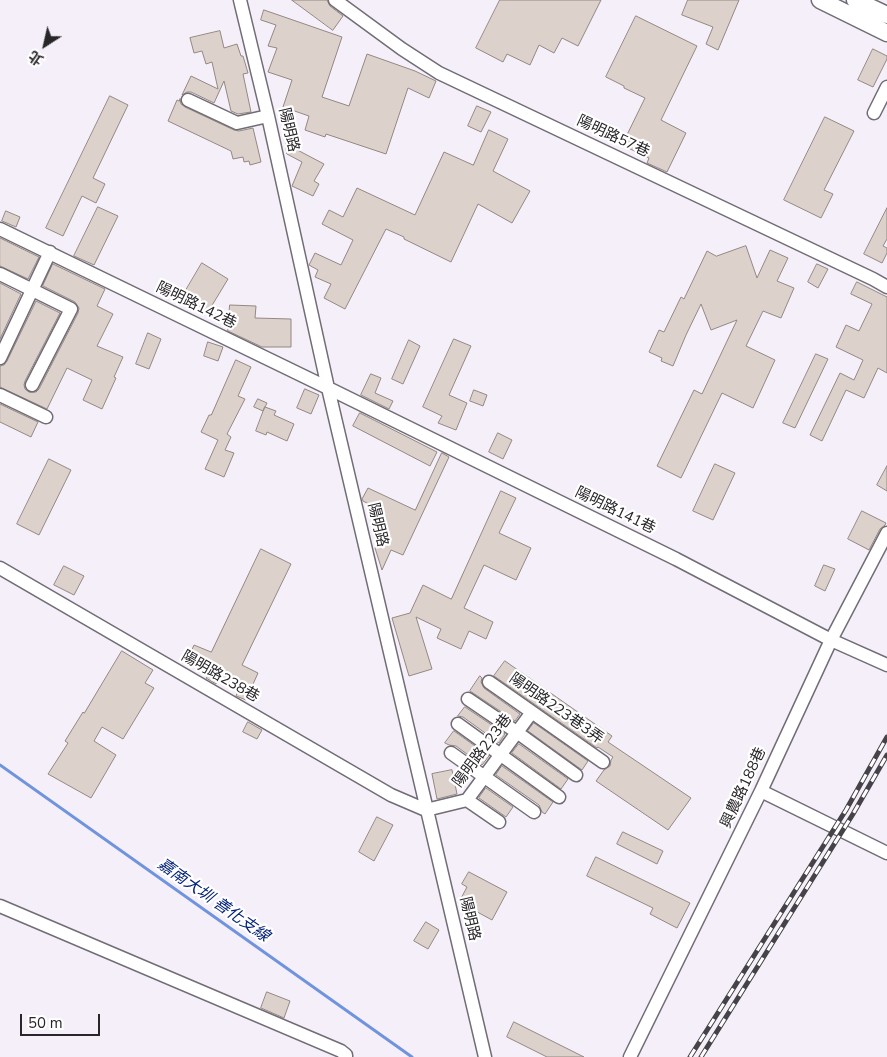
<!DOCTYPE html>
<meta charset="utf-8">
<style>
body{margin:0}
#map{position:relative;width:887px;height:1057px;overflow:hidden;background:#f4eff9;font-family:"Nunito Sans","Noto Sans TC",sans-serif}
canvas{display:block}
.north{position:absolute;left:20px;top:20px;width:50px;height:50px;-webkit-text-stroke:4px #fff;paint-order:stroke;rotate:215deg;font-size:14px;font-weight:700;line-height:20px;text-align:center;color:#29262a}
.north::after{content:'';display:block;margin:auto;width:18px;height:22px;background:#29262a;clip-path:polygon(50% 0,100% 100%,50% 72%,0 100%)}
.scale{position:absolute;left:20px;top:1014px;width:80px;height:22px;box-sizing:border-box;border:2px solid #29262a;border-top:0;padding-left:6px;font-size:15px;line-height:18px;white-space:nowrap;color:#29262a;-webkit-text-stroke:4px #fff;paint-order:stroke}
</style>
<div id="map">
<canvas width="887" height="1057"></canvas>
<div class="north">北</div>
<div class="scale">50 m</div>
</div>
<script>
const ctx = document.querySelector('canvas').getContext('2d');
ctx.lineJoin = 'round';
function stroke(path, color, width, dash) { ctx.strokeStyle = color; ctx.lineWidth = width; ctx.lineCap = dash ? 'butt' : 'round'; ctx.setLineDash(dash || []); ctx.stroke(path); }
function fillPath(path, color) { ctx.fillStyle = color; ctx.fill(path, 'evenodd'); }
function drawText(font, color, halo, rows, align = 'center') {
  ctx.font = font + ' "Nunito Sans","Noto Sans TC",sans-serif'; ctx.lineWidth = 4.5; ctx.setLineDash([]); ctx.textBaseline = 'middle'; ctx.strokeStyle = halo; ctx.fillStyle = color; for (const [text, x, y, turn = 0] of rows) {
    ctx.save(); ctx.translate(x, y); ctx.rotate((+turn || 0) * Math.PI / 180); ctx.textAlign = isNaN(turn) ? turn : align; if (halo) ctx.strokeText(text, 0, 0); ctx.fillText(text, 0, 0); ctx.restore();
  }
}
stroke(new Path2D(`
 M0 765 412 1057`), '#7093de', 3);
const building = new Path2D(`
 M292 0H327L330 6 343 16 333 30Z
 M500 0H601L578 46 562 38 554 53 539 45 530 65 507 54 503 62 476 48Z
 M688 0H739L718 50 706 44 713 27 682 15Z
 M264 10 342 37 322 97 349 106 367 54 415 71 436 81 429 98 408 88 386 154 326 134 325 137 305 130 309 116 283 107 292 80 268 72 277 48 268 46 276 25 261 20Z
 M636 16 697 46 661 120 686 133 667 172 647 163 649 158 622 145 645 98 624 88V86L606 77Z
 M220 31 224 48 237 44 241 56H243L248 73 243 74 251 112 238 114 231 111 224 81 214 103 191 92H187L182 95 191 76 218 89 212 62 206 64 202 51 194 53 190 38Z
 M873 49 887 56V59L873 87 858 80Z
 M110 96 128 105 93 178 105 184 96 203 82 196 63 236 46 228Z
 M180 99 181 104 185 107 234 130 239 131 253 128 261 162 250 165 249 161 244 162 243 157 233 159 231 151 168 121 177 100 179 101Z
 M477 106 491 112 481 132 468 126Z
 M825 117 854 131 824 190 833 194 821 218 784 200Z
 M489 130 508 139 493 171 530 191 512 223 478 204 451 262 404 239V237L386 229 345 309 324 298 331 284 315 277 318 270 309 265 315 253 341 265 353 240 322 224 329 210 343 217 357 188 415 215 444 152 473 165Z
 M286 144 324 164 314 181 319 184 313 196 292 186 302 162 287 154Z
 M98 207 118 216 94 265 74 256Z
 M887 208V239L883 246 887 248V253L882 263 864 254Z
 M6 211 20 217 16 227 2 221Z
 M0 238 39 257 28 279 0 266Z
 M746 246 757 278 770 250 788 258 777 281 794 288 781 318 763 311 746 346 775 360 753 408 722 393 681 478 657 466 694 390 702 394 737 320 711 330 701 304 686 335 673 366 661 361 662 358 649 352 659 330 664 332 681 297 684 299 707 251 716 256Z
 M202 263 228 279 208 312 182 297Z
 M53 264 105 289 97 306 113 314 97 346 123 357 114 377 116 378 102 409 83 400 92 380 67 368 47 409 0 387V366L4 365 7 361 36 301 60 313 25 381 24 385 25 389 29 392H36L39 389 78 313 79 308 75 302 43 286Z
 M817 264 828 269 818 288 808 282Z
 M857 282 887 297V373L878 368 864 398 846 390 822 441 810 435 840 373 854 380 863 360 836 347 846 325 859 331 872 304 851 294Z
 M0 283 21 294 0 339Z
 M230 305 256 306 255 318 291 319V347H262L228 331Z
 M148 333 161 339 149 369 136 364Z
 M454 339 471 346 449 395 467 403 456 430 438 423 442 416 423 407Z
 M409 340 420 346 403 384 392 379Z
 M208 342 223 347 218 361 204 356Z
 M816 354 828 359 795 428 783 423Z
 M236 360 251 367 238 396 245 399 227 434 231 437 225 450 234 453 224 477 205 469 218 440 201 432 209 415H211Z
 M371 374 381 378 375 393 393 401 389 409 361 395Z
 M305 389 319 395 311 414 297 408Z
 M474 390 487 395 483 406 470 401Z
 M258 399 267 403 263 411 254 407Z
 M0 404 38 422 31 437 0 422Z
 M265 407 276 411 274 415 294 424 287 441 267 432 266 435 256 431Z
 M360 413 437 452 430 466 353 426Z
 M498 433 512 440 503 459 489 452Z
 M442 453 449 457 403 555 391 550 382 570 375 548 381 536 372 532 382 511 363 501 362 499 368 488 415 510Z
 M49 459 71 470 39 535 17 524Z
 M715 464 735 473 713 520 693 511Z
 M887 466V491L877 485Z
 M501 491 516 498 499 533 531 548 516 580 484 565 464 608 493 622 486 639 469 631 461 649 437 638 441 629 416 617 432 669 409 676 392 618 410 613 423 585 451 599Z
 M862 511 886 523 885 525 880 529 869 550 848 539Z
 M261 549 291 564 242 665 258 673 246 700 236 696 239 688 220 678 216 684 206 678 210 673 202 669 205 664 189 656 194 645 211 652Z
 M824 565 835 569 825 591 815 586Z
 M64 566 84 576 74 595 54 585Z
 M122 651 153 670 145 683 154 688 123 739 102 727 94 741 116 755 91 798 48 774 68 743 65 741 83 712 84 713Z
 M505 661 612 736 608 742 691 798 668 830 596 781 604 770 610 766 611 760 613 757 598 747 597 748 494 676Z
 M480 676 482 678 481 682 484 688 520 714 515 721 470 691Z
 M465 707 505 734 499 743 463 717 458 716Z
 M248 722 262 730 257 739 243 732Z
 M534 723 588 761 582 770 528 731Z
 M454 731 489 756 482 765 456 746 449 745 445 743Z
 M519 744 568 779 561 789 512 753Z
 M502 766 553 802 545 814 542 812 539 805 496 775Z
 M452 770 457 794 437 799 432 774Z
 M486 788 513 807 506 817 479 798Z
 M377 817 393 825 374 861 359 852Z
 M623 832 663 851 657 864 617 844Z
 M596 857 690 903 677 928 650 914 653 908 587 876Z
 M469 872 507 892 492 920 459 902 467 887 462 884Z
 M426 922 439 930 428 949 414 941Z
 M267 992 290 1001 284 1018 261 1008Z
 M514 1022 584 1057H547L507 1037Z`);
fillPath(building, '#dcd1cb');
stroke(building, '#938882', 1);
const minor = new Path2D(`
 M240 0 268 116 328 388 485 1057
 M335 0 402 49 439 73 873 279 887 287
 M188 100 237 123 268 116
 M874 113 887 87
 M0 229 328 388 676 559 831 640 887 665
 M0 274 71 309 32 385
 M0 358 50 252
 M0 395 46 417
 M0 568 391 795 426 810 467 800 532 712
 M489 682 603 762
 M468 699 518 733 576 775
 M458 724 559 797
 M451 753 534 812
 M761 791 887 853
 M467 800 499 822
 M0 906 341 1051 346 1055V1057
 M630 1057 761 791 831 640 887 533`);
const major = new Path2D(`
 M820 0 887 33
 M855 0 887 15`);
stroke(minor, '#716c75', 15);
stroke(major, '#716c75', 19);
stroke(minor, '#fff', 12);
stroke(major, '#fff', 16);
const rail = new Path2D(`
 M690 1057 846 810 887 737
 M701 1057 853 814 887 755`);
stroke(rail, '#464348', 5);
stroke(rail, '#fff', 3, [9]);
drawText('15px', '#29262a', '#fff', [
 ["陽明路",288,130,77],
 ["陽明路57巷",613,137,25],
 ["陽明路142巷",196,306,26],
 ["陽明路141巷",615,511,26],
 ["陽明路",377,525,77],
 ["陽明路238巷",220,677,30],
 ["陽明路223巷3弄",556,709,35],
 ["陽明路223巷",483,751,-53],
 ["興農路188巷",744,788,-65],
 ["陽明路",469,919,77]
]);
drawText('italic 16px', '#052378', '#fff', [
 ["嘉南大圳 善化支線",213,901,35]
]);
</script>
